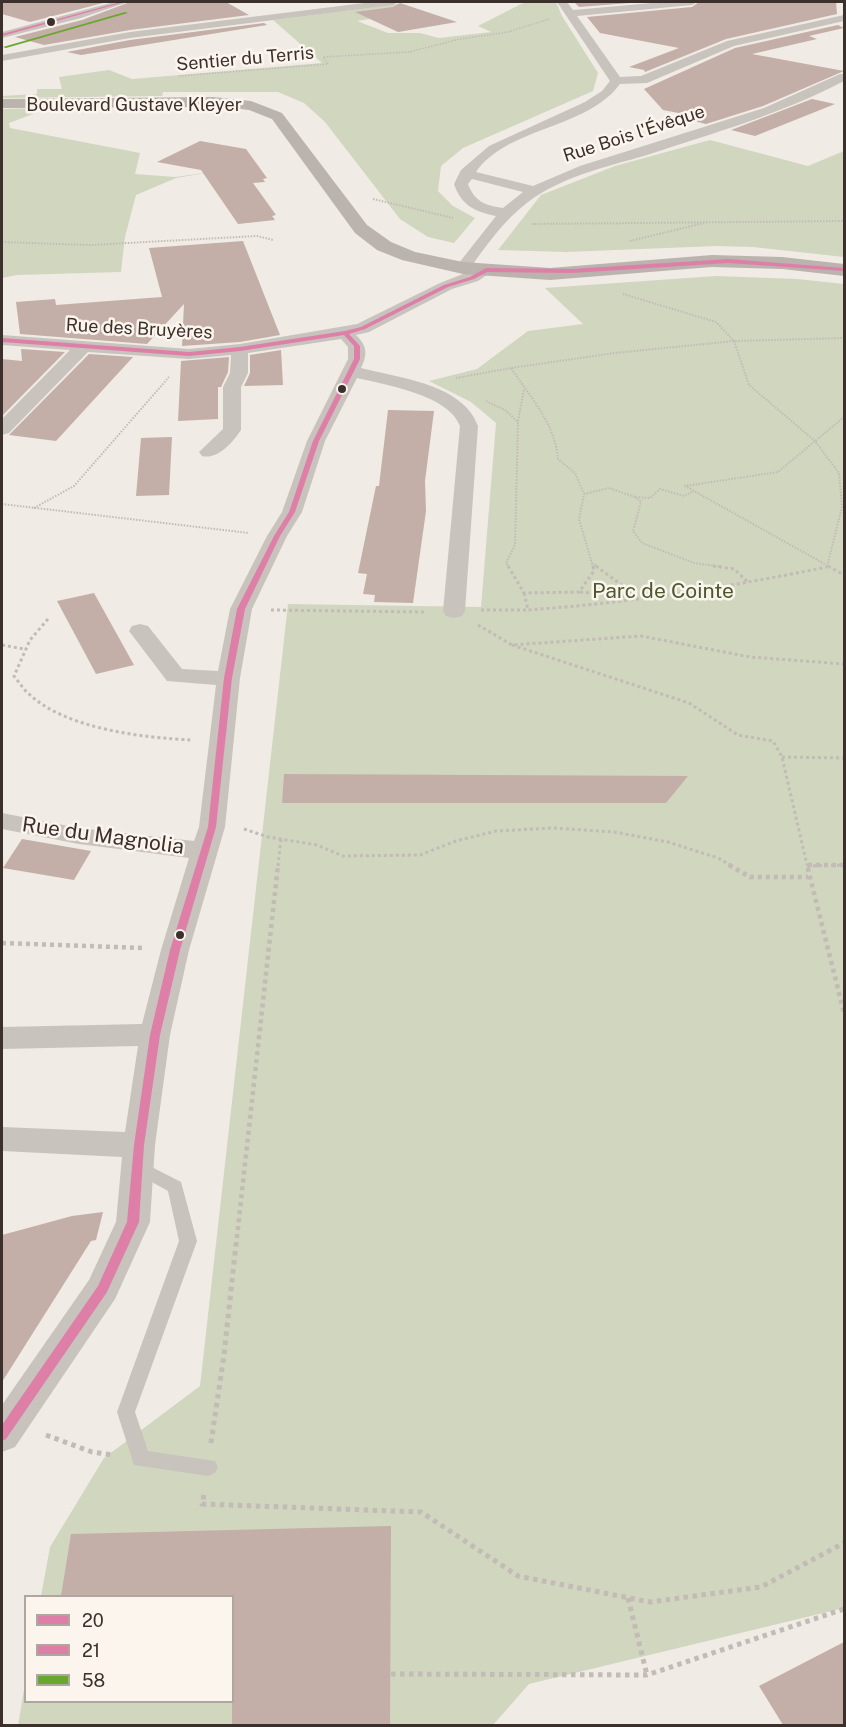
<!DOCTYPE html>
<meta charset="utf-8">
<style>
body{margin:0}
#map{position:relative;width:846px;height:1727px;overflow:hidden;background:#f0ebe5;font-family:"Public Sans",sans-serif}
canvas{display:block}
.frame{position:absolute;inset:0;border:3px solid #3b302b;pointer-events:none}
.legend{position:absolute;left:24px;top:1595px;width:210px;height:108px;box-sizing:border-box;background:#fbf5ee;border:2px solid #aea6a0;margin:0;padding:8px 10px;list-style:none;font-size:18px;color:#3b302b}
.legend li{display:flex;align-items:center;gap:12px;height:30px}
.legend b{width:30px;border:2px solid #aea6a0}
</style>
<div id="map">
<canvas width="846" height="1727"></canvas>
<div class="frame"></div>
<ul class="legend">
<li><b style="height:8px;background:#de7fa8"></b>20</li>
<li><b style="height:8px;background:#de7fa8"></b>21</li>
<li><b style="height:8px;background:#69a82f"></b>58</li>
</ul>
</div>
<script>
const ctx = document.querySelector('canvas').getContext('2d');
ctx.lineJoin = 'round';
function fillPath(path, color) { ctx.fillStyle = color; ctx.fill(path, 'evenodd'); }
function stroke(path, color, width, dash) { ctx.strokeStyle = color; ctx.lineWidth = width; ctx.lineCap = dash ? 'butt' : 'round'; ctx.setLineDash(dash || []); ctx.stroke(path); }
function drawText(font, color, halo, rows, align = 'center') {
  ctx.font = font + ' "Public Sans",sans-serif'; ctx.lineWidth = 5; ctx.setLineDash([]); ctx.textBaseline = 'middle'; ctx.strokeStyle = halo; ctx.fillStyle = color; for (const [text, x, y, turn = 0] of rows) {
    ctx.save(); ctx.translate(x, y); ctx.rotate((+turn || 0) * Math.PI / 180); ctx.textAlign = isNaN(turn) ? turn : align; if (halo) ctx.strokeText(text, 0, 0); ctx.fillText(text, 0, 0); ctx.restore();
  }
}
fillPath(new Path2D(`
 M525 2H556L562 16 598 73 593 91 463 148 441 166 438 191 453 206 475 218 454 243 428 237 400 219 325 122 304 103 278 92H163L162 96 2 98V96L37 94V89H62L59 77 109 70 132 79 322 63 273 20 399 4 396 15 357 21 388 33H420L439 38 491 32 478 26Z
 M37 108 33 114 9 123 10 128 140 153 135 174 175 177 212 172 176 178 136 195 125 237 121 272 17 275 2 278V109Z
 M710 140 808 166 844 151V257L753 247 716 246 566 252 498 250 541 195 615 166Z
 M716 276 797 279 844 284V1608L529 1684 493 1725 18 1726 25 1683 26 1702H232V1596H41L50 1547 104 1458 200 1386 288 604 481 607 496 423 471 402 429 381 477 369 528 331 583 324 545 288Z`), '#d1d6bf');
fillPath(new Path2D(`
 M2 2H107L30 22 2 14Z
 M130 2H226L249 15 130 30 44 45 15 37 82 20Z
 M574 2H643L579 7Z
 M699 2H836L837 14 726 39 645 72 644 70 629 67 679 48 600 33 587 17 692 7Z
 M400 3 457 22 398 32 355 12 393 7Z
 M264 23 267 25 81 55 67 52 130 40Z
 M838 25 844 28 809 36 817 39 752 54 844 71 763 106 706 124 681 118 689 115 663 110 644 89 735 48Z
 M812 99 835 104 755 136 731 130Z
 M200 141 246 149 267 178 263 179 265 182 253 183 276 215 272 216 275 220 238 224 201 170 157 162Z
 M243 241 280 335 240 342 182 346 184 304 147 344 20 334 16 302 55 299 56 305 162 297 149 248Z
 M21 349 65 352 2 416V359L22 361Z
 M281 350 283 385 244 386 250 373V355Z
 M89 354 133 357 56 441 9 435Z
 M229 357 228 372 221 387H218V419L178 421 181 361Z
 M388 410 434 411 425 481 426 511 413 603 374 602 375 595 363 594 367 574 358 573 376 486H379Z
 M172 437 169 495 136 496 141 438Z
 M94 593 134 665 96 674 57 601Z
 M284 774 688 776 666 803H282Z
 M22 839 91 851 74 880 3 868Z
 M103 1212 96 1240 91 1241 2 1382V1235L72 1216Z
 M391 1526 390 1725H232V1596H61L71 1534Z
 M844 1642V1725H783L759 1686Z`), '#c3afa7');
stroke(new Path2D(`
 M179 76 328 64 323 57 409 52 460 39 508 32 549 19`), '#c2bbb6', 1.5, [1.5, 1.5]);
stroke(new Path2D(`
 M373 199 453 218
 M532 224 844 221
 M630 241 704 223
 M2 242 90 245 257 236 273 240
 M623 294 716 322 734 341 749 385 815 441 839 473 842 507 827 567
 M456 378 511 368
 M486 401 505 410 518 422 515 545 506 563 509 567
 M518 421 524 389
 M584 494 609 488 635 497 650 498 660 489 684 496 694 491
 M635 497 641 502 633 531 642 543 694 563 723 567
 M2 504 249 533
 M34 508 74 486 169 377
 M592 563 598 567
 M593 567 579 519 584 494 575 473 558 459C555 423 530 397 511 368L615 353 734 341 844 338
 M830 567 685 486 778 472 844 417`), '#c2bbb6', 2, [1.5, 1.5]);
stroke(new Path2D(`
 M508 566 524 593 579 592 594 571 593 566
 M596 566 639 598
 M713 566 734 569 749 583
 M828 566 844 575
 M580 592 632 597
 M524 593 528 610C629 603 728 587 827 567
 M271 610 426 612
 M481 610H528
 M48 619 30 640 14 676C19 682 23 689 29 694 66 729 144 738 193 740
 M478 625 512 645 641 636 750 657 844 664
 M2 645 24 649
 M512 645 689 703 738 735 773 741 782 757 807 865
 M782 757 844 758
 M244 829 268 837 317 845 343 856 420 855 456 841 496 831 553 828 614 832 668 842 718 858 732 866
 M278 866 281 839
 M807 866 844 865`), '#c2bbb6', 3, [3, 3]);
stroke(new Path2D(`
 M729 865 750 877H808
 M844 865H807L844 1013
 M2 943 144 948
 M236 1246 278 865`), '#c2bbb6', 4.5, [4, 4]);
stroke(new Path2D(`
 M46 1435 92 1452 113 1455
 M211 1443 224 1355 236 1244
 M204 1495 202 1504 421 1512 518 1576 650 1602 761 1587 844 1543
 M628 1598 647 1675
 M391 1674 647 1675 844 1609`), '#c2bbb6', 5, [4.5, 4.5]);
fillPath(new Path2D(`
 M138 1160 181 1182 197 1241 135 1412 148 1451 215 1461 218 1467 215 1473 208 1476 134 1465 117 1412 179 1241 168 1191 132 1171 130 1166 132 1161Z`), '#c9c3be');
fillPath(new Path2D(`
 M114 2H128L81 18 2 38V32Z
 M372 2H398L393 5 130 38 2 61V55L130 32Z
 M557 2H567L573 10 663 2H697L692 5 577 16 620 77 641 76 727 41 844 15V21L734 46 647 83 620 84C587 129 507 127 476 172L533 186 580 166 764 108 840 74H844V81C781 114 714 133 647 155 606 167 563 176 528 202 503 221 486 246 468 271H458L455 268 496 216C475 212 461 205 454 184L461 170 489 146 585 102 602 91 610 81ZM472 179 523 192 503 208C486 206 474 201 468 184Z
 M486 265 494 270 478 281 452 289 369 332 356 335C367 346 368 354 361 368 400 378 463 384 478 426L465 611 462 616 454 618 446 616 443 611 460 426C449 395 386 385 357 378L325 441 302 512 287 536 252 609 240 678 225 827 189 950 170 1035 155 1145 150 1222 115 1299 15 1447 2 1452V1405L89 1280 116 1222 122 1157 2 1151V1127L125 1132 138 1046 2 1049V1027L142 1024 161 950 189 858 79 844 2 829V813L79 828 194 841 199 827 216 685 167 681 129 631 132 626 140 624 148 626 182 669 218 671 230 609 267 536 282 512 307 441 348 359V347L341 339 248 353V373L241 387V430C233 442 218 460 202 456L199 452 223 429V387L230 373 231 355 189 359 88 352 9 433 2 435V419L70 350 2 345V335L189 349 240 344 357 324 440 283Z`), '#c9c3be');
fillPath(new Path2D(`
 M213 97 251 101 282 113 367 225 391 242 415 252 463 262 550 268 712 255 782 257 844 264V276L782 269 712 267 550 280 463 274 402 260 377 250 355 233 272 119 249 110 223 107 2 108V99Z`), '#bab3ae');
fillPath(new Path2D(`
 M728 259 844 268V271L728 263 572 273 487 272 474 279 448 287 365 329 349 334 360 346V359L319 441 295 512 280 536 245 609 232 678 216 827 180 950 160 1035 144 1145 139 1222 107 1292 6 1439 2 1441V1425L98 1286 127 1222 134 1145 150 1035 170 950 208 827 224 678 237 609 274 536 289 512 313 441 354 359V346L344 335 240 351 189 356 2 342V338L189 352 240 347 345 331 361 327 444 285 470 277 486 268 572 269Z`), '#de7fa8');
fillPath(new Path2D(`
 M121 2H125L2 36V34Z`), '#de7fa8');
fillPath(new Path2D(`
 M125 12 128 13 6 48 3 47Z`), '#69a82f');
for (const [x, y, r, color] of [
 [51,22,5,"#3b302b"],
 [342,389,5,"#3b302b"],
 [180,935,5,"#3b302b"]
]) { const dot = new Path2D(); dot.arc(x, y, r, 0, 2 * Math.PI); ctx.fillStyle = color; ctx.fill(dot); stroke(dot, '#fbf5ee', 2); }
drawText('18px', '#3b302b', '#fbf5ee', [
 ["Sentier du Terris",245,59,-5],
 ["Boulevard Gustave Kleyer",134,105],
 ["Rue Bois l'Évêque",634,134,-18],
 ["Rue des Bruyères",139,329,3]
]);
drawText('21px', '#4a5a2e', '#fbf5ee', [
 ["Parc de Cointe",663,592]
]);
drawText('21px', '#3b302b', '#fbf5ee', [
 ["Rue du Magnolia",103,836,8]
]);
</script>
